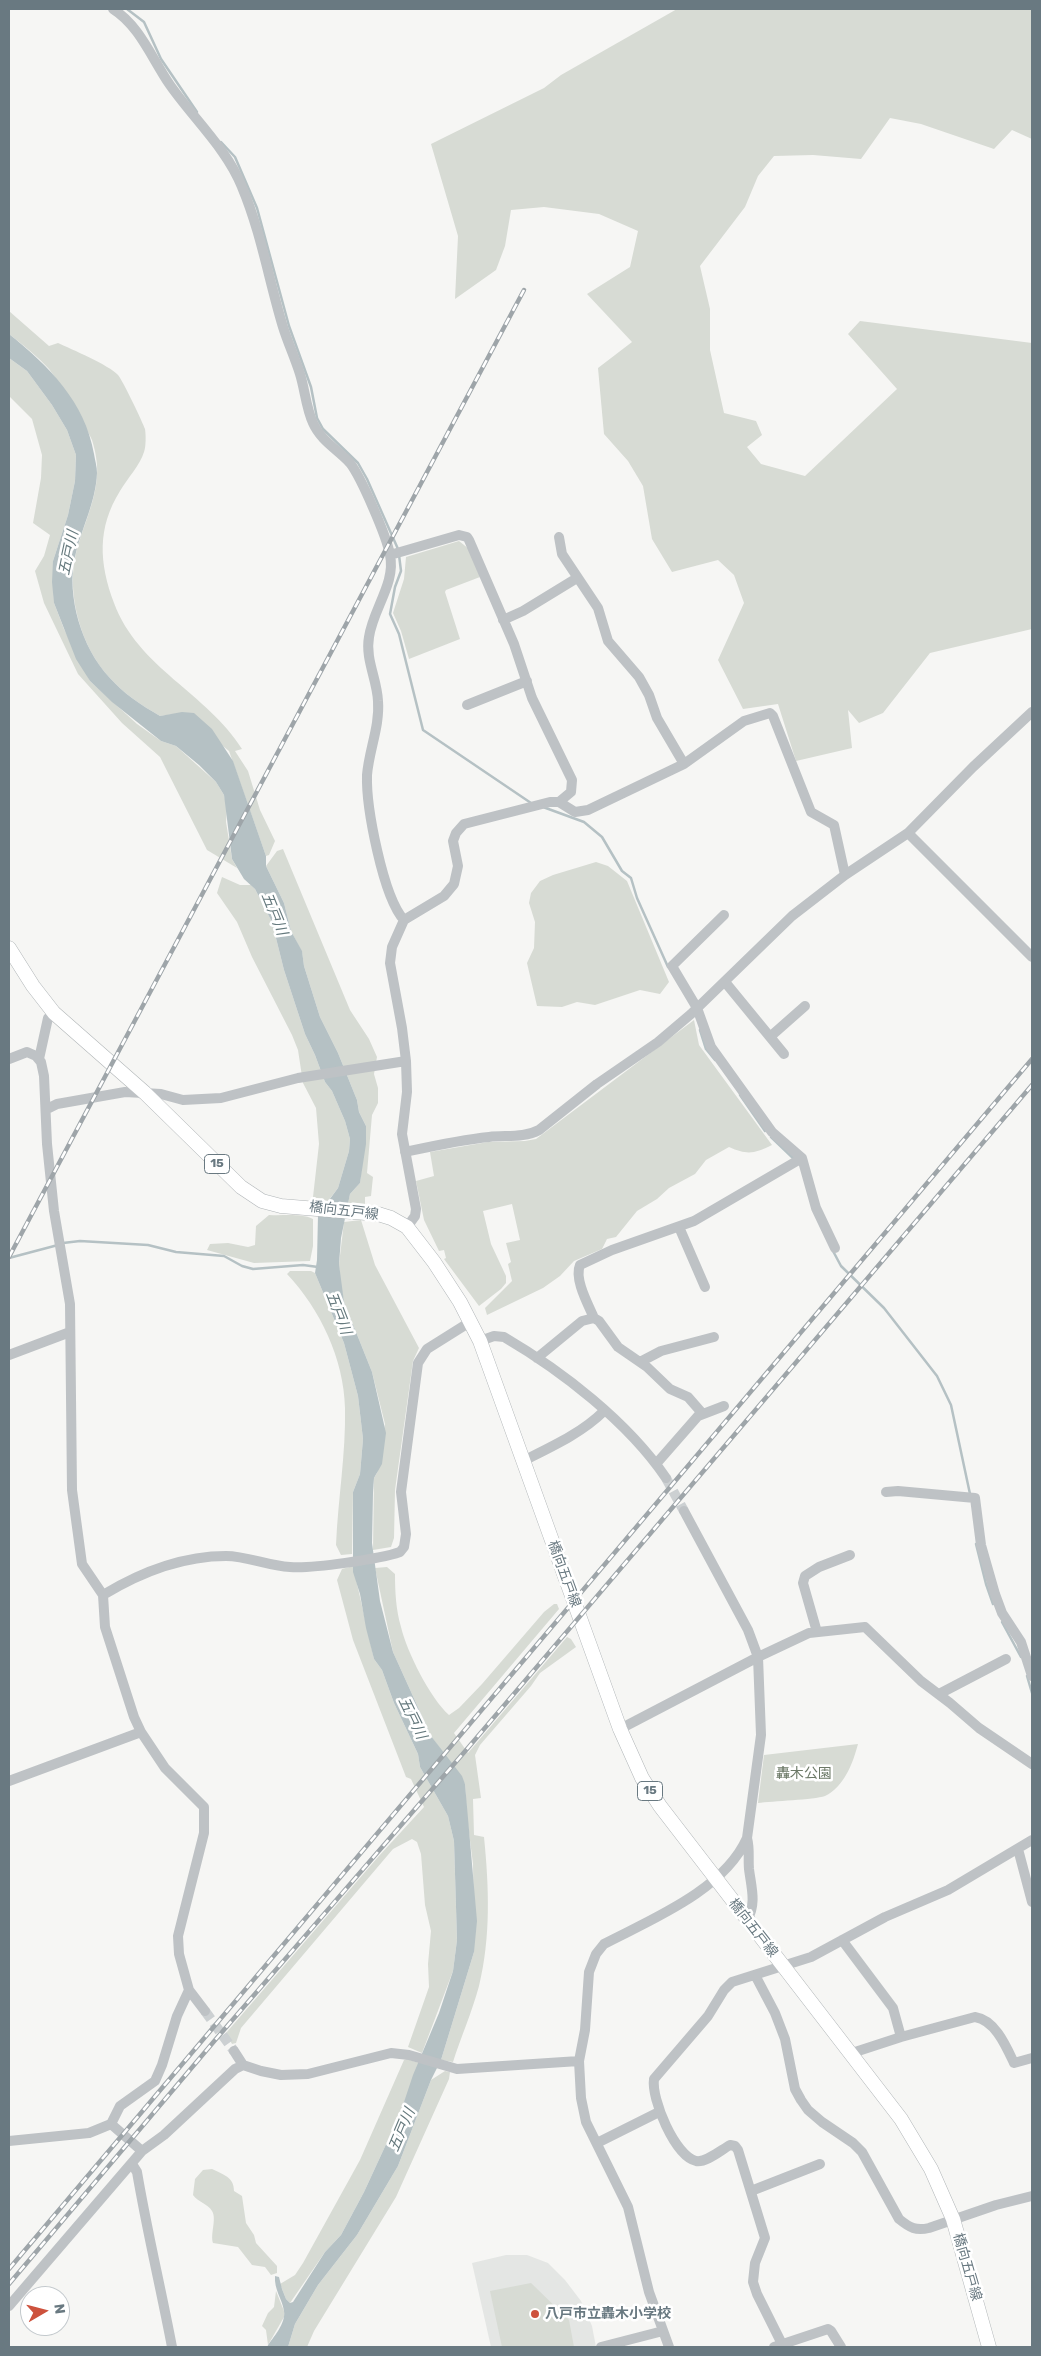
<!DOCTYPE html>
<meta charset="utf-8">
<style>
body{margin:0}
#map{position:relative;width:1041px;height:2356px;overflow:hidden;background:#f6f6f4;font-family:Rubik,sans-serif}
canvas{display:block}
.frame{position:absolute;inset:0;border:10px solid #697981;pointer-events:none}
.north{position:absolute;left:20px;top:2286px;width:50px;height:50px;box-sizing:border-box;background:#fff;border:1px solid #c3c9cd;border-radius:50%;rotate:82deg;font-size:14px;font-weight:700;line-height:20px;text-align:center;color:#697981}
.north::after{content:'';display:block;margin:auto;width:18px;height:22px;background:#cd523d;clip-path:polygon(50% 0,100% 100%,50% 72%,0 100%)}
</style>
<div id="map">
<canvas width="1041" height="2356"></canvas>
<div class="frame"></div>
<div class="north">N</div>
</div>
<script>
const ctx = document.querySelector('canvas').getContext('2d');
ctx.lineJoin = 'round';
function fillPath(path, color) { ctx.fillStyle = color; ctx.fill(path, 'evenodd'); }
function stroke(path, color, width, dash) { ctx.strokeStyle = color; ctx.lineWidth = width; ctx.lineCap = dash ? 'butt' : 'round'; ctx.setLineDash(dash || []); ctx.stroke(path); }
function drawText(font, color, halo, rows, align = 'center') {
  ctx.font = font + ' Rubik,"Noto Sans JP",sans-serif'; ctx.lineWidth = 5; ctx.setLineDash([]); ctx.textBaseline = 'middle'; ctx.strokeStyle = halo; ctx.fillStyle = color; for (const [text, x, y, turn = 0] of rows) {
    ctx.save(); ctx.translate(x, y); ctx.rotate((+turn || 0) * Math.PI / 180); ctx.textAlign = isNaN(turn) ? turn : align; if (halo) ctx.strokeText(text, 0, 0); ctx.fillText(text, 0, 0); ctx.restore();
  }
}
fillPath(new Path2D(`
 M506 2255H527L548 2263 565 2280 581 2301 592 2326 596 2347H491L472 2263Z`), '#e4e6e4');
fillPath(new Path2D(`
 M677 9H1032V139L1012 130 994 149 921 124 890 118 861 159 813 155 774 156 758 176 745 207 700 266 710 309V350L724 413 756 421 762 435 747 447 761 464 805 476 897 389 848 334 860 321 1032 343V629L930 653 883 713 859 723 848 710 852 748 796 761 778 704 743 709 718 660 744 603 734 575 718 560 672 572 652 539 643 486 628 461 604 434 598 368 632 342 587 294 630 267 638 231 599 214 544 207 511 210 505 246 496 270 455 299 458 236 431 144 544 88 561 75Z
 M9 311 49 346 58 343C71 349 109 365 118 375 122 379 143 423 145 429 146 435 146 447 144 452 140 465 127 479 120 491 97 528 99 563 114 603 138 668 207 693 242 749L235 751 248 771 260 810 275 841 269 855 266 856 229 751 182 713 160 716C141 705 124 694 109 677 82 648 67 597 75 558 81 529 96 503 97 474 98 464 95 449 92 440 86 426 58 380 49 369 37 356 23 345 9 334Z
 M9 358 27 371 52 405 67 430 76 455 75 481 68 515 53 561 54 603 64 629 90 681 137 724 161 741 176 746 216 782 224 795 227 807 226 822 232 859 237 868 207 850 160 757 122 723 78 674 44 603 35 571 44 556 50 535 33 523 41 478 42 455 32 419 9 396Z
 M459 541 469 549 480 577 446 590 445 592 460 639 409 659 401 631 393 613 404 579 406 557Z
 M283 849 350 1010 369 1039 377 1057 374 1074 378 1088V1103L372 1115 367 1173 373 1177 371 1196 365 1197V1204L348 1203 350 1194 360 1183 366 1126 359 1112 357 1100 338 1053 320 1017 304 966 302 952 291 931 284 903 266 866 277 851Z
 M596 862 608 866 627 881 669 982 660 994 640 990 595 1005 577 1002 562 1007 537 1006 527 963 534 948 535 922 529 903 531 893 540 881 553 875Z
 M222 877 240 885H251L255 889 272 922 284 970 305 1034 315 1055 325 1082 332 1091 345 1121 350 1139 349 1151 338 1188 328 1201 313 1197 319 1144 316 1108 303 1083 298 1050 292 1035 252 957 237 922 217 893Z
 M694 1020 699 1045 772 1145C754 1154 747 1155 729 1147L706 1160 695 1174 669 1188 657 1199 637 1211 616 1237 607 1239 602 1249 574 1261 560 1276 543 1288 487 1315 485 1308 512 1281 508 1264 511 1262 506 1243 520 1240 512 1204 483 1211 491 1244 506 1276V1283L501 1289 479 1306 444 1259 446 1258 444 1250 439 1251 424 1220 416 1181 434 1176 430 1152 488 1142 525 1141 536 1139Z
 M269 1215C284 1216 300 1213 313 1219V1246L310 1261 254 1263 207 1250 210 1244 228 1243 248 1247 255 1245 256 1226Z
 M361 1220 375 1265 419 1348 413 1361 395 1490 394 1538 391 1547 373 1550 374 1478 377 1473 385 1424 372 1372 344 1302 340 1281 339 1264 344 1222Z
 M290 1271H311L315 1273 344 1343 358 1396 363 1439 360 1474 353 1492 352 1554 341 1555 336 1545C338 1499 346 1453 345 1408 344 1359 320 1309 287 1274Z
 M353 1566 374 1659 382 1670 394 1703 418 1754 420 1767 448 1816 454 1841 457 1940 453 1971 422 2053 408 2047 429 1987 428 1964 431 1931 425 1905 421 1854 417 1842 412 1839 393 1849 241 2028 236 2043 232 2044 226 2033 378 1857 424 1807 411 1779 406 1777 353 1640 337 1580 342 1569Z
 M387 1567 395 1574C395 1592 396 1610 401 1627 407 1652 430 1698 449 1715L459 1708 482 1684 544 1612 554 1604H557L559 1609 454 1733 468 1753 567 1637 571 1639 576 1647 540 1673 531 1686 480 1745 475 1755 481 1798 473 1799 474 1835 484 1837C489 1887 491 1937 479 1986 472 2012 461 2037 453 2062L441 2060 474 1952 473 1864 467 1817 465 1784 431 1736 393 1652 375 1568Z
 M858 1744C853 1763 844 1787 825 1796 814 1800 772 1801 758 1803L764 1755Z
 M407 2059 419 2063 400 2114 364 2192 341 2235 325 2252 290 2303 286 2299 280 2284 295 2275 303 2263 360 2160 404 2060Z
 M445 2071 450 2072 449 2079 396 2197 314 2331 307 2347H288L295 2324 318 2285 357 2235 398 2166 431 2080Z
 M212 2169C224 2175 234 2177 234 2191L242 2196 246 2223 254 2235 256 2243 277 2266V2273L271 2275 265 2267 252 2265 238 2247 213 2243C210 2234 217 2219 212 2211 208 2204 198 2202 193 2195L195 2179 203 2170Z
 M531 2283 569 2320 574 2347H502L490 2291Z
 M276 2291 284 2311V2317L268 2345 266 2330 262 2326 268 2313 274 2307Z`), '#d7dbd4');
fillPath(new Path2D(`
 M9 334C49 366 85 402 94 454 95 460 97 467 97 473 96 502 81 529 75 557 66 596 82 648 109 677 124 694 141 705 160 716L182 712 194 713 212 729 233 761 266 856V866L284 903 291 931 302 951 304 966 320 1017 338 1053 357 1100 359 1112 366 1126V1144L360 1183 350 1194 341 1238 339 1264 344 1302 372 1372 386 1433 382 1464 374 1478 373 1493 372 1543 380 1601 393 1652 431 1736 462 1776 465 1784 477 1921 474 1952 441 2060 431 2080 398 2166 357 2235 318 2285 295 2324 288 2347H267C273 2337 286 2324 284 2311 282 2298 274 2290 275 2276L279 2277 282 2289 286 2299 290 2303 293 2302 325 2252 341 2235 364 2192 400 2114 413 2075 439 2013 453 1971 457 1940 454 1841 448 1816 420 1767 418 1754 394 1703 382 1670 374 1659 366 1628 360 1594 353 1572V1492L360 1474 363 1439 358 1396 344 1343 315 1273 317 1260 318 1215 338 1188 349 1151 350 1139 345 1121 332 1091 325 1082 315 1055 305 1034 284 970 272 922 255 889 244 879 232 859 224 795 216 782 199 765 176 746 161 741 112 702 90 681 76 659 54 603 52 582 53 561 68 515 75 481 76 455 67 430 52 405 27 371 9 358Z`), '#b5c1c4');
stroke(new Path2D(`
 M127 9 144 22 161 59 197 112
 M221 142 235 157 257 208 289 326 311 387 317 418 323 429 358 463 367 479 398 549
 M399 555 401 571 395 587 390 614 399 634 423 730 531 803
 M543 807 584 822 602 837 622 871 631 878 637 898 668 967
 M700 1030 706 1049 715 1060
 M740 1095 765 1131
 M771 1137 794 1159
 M63 1243 80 1241 148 1245 176 1252 224 1256 242 1266 253 1269 303 1265 318 1267
 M833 1251 841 1266 884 1308 937 1376 951 1405 970 1494
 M9 1258 58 1245
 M976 1544 986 1584 993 1604
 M1002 1622 1021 1657
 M1027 1676 1032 1693`), '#b5c1c4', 2.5);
stroke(new Path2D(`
 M666 1478 684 1511
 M205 2011 234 2051`), '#ccd0d2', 10, [10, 5]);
const major = new Path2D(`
 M9 948 33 986 54 1013 145 1093 241 1187 262 1201 281 1206 378 1214 391 1218 407 1227 434 1262 460 1302 480 1341 620 1729 642 1778 660 1806 901 2119 931 2169 953 2219 989 2347`);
stroke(major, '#b0b5b7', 15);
stroke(new Path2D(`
 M113 9C140 26 152 59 170 85 193 118 227 149 242 187 261 232 269 281 283 327 288 343 295 358 300 374 305 390 306 408 313 423 321 441 337 449 350 463 361 477 387 537 390 555 396 583 373 609 369 637 365 659 377 679 378 701 380 726 369 750 367 775 366 807 383 897 404 920
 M559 537 562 554 598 608 608 641 639 677 649 695 657 718 684 764
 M390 555 459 535 467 537 469 540 514 644 532 698 572 780 571 792 559 802H550L464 824 456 833 453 841 458 866 454 884 444 896 404 920 392 947 390 963 402 1028 406 1061 407 1092 402 1134 416 1209 415 1216 407 1227
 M503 620 523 611 577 578
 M467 705 527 681
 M559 802 575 812 588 810 684 764 744 721 770 713 773 716 811 812 834 825 845 875
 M908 833 1032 957
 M724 915 672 966 697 1008 711 1047 772 1132 802 1158 816 1208 835 1248
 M725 982 784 1054
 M771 1036 805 1006
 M9 1059 27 1052 36 1056 41 1062 44 1076 47 1144 54 1211 70 1304 72 1490 82 1564 103 1595 105 1627 134 1717 141 1732 165 1768 204 1807V1833L178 1936 179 1954 189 1990 205 2011
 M39 1059 48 1018 54 1013
 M47 1109 57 1104 125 1092 161 1094 183 1100 221 1098 298 1078 406 1061
 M405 1152C433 1146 460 1140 489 1137 506 1135 524 1138 539 1130L597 1084 658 1042 691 1014 792 916 845 875 908 833 973 767 1032 712
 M679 1227 705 1287
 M594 1318C588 1304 574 1279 580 1265L612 1250 694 1221 802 1158
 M480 1341 494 1336 504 1337C562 1371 628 1422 666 1478
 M9 1355 70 1332
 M537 1358 582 1321 594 1318 599 1321 618 1347 647 1367 670 1389 688 1397 702 1413
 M640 1362 661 1351 714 1337
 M523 1461C551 1447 582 1433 604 1411
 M656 1464 698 1416 724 1406
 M886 1492 898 1491 975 1498 981 1545 995 1594 1002 1613 1021 1642 1032 1676
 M103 1595C141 1572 181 1556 226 1556 247 1556 268 1566 290 1567 311 1569 380 1559 400 1552L404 1547 406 1534 401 1492 418 1363 427 1349 470 1322
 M817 1632 803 1583 805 1576 819 1567 850 1555
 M939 1694 1006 1659
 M620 1729 758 1657 809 1633 865 1627 921 1681 950 1703 979 1728 1032 1764
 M9 1781 141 1732
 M747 1838C750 1849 748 1858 749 1869 751 1886 757 1904 747 1920
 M1018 1849 1032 1902
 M842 1940 893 2008 901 2037
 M755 1975 775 2013 785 2039 795 2089 801 2100 808 2110 822 2122 853 2143 862 2152 899 2219C910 2228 916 2231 929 2228L996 2205 1032 2196
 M234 2051 243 2065 261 2071 281 2075 308 2074 391 2053 409 2055 457 2069 579 2061
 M852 2053 901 2037 975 2017C995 2020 1006 2046 1014 2063L1032 2058
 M111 2124 142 2151
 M9 2141 89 2133 111 2124 120 2106 155 2081 162 2065 177 2016 189 1990
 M597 2143 659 2112
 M132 2164 137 2172C147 2231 161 2289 172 2347
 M751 2191 820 2164
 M9 2306 142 2151 164 2135 235 2069 243 2065
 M782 2344 757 2294 753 2282 755 2263 765 2238 738 2150 735 2146 730 2145C721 2150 706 2163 696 2161 675 2156 651 2099 654 2079L708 2016 724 1990 732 1982 811 1957 885 1917 948 1890 1032 1840
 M601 2347 663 2331
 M669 2347 649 2292 628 2207 586 2122 581 2098 579 2061 585 2030 589 1972 596 1954 604 1944C652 1919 724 1890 747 1838L761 1735 758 1657 748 1630 684 1511
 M774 2347 828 2329 831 2331 841 2347`), '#bec2c5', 10);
stroke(major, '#fff', 14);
const rail = new Path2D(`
 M9 1257 524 290
 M9 2269 1032 1059
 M9 2284 216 2039 467 1749 1032 1085`);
stroke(rail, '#9ea5a9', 4.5);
stroke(rail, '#fff', 2.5, [8]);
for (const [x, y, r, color] of [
 [535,2314,5,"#cd523d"]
]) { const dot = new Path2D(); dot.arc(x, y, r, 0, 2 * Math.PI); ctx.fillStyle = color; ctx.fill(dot); stroke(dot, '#fff', 2); }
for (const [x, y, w] of [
 [217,1164,25],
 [650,1791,25]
]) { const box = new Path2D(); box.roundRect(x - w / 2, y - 9.5, w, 19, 4); ctx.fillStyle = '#fff'; ctx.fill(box); stroke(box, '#697981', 1); }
drawText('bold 12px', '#697981', null, [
 ["15",217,1164],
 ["15",650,1791]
]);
drawText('14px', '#697981', '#fff', [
 ["橋向五戸線",344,1211,7],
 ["橋向五戸線",564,1574,70],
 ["橋向五戸線",753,1928,52],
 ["橋向五戸線",967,2267,74]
]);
drawText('14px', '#6c7967', '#fff', [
 ["轟木公園",804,1774]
]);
drawText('bold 14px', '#697981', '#fff', [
 ["八戸市立轟木小学校",545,2314]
], 'left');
drawText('italic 15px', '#65797d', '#fff', [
 ["五戸川",69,553,-78],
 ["五戸川",274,914,68],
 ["五戸川",338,1313,69],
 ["五戸川",412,1718,64],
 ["五戸川",402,2130,-67]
]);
</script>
